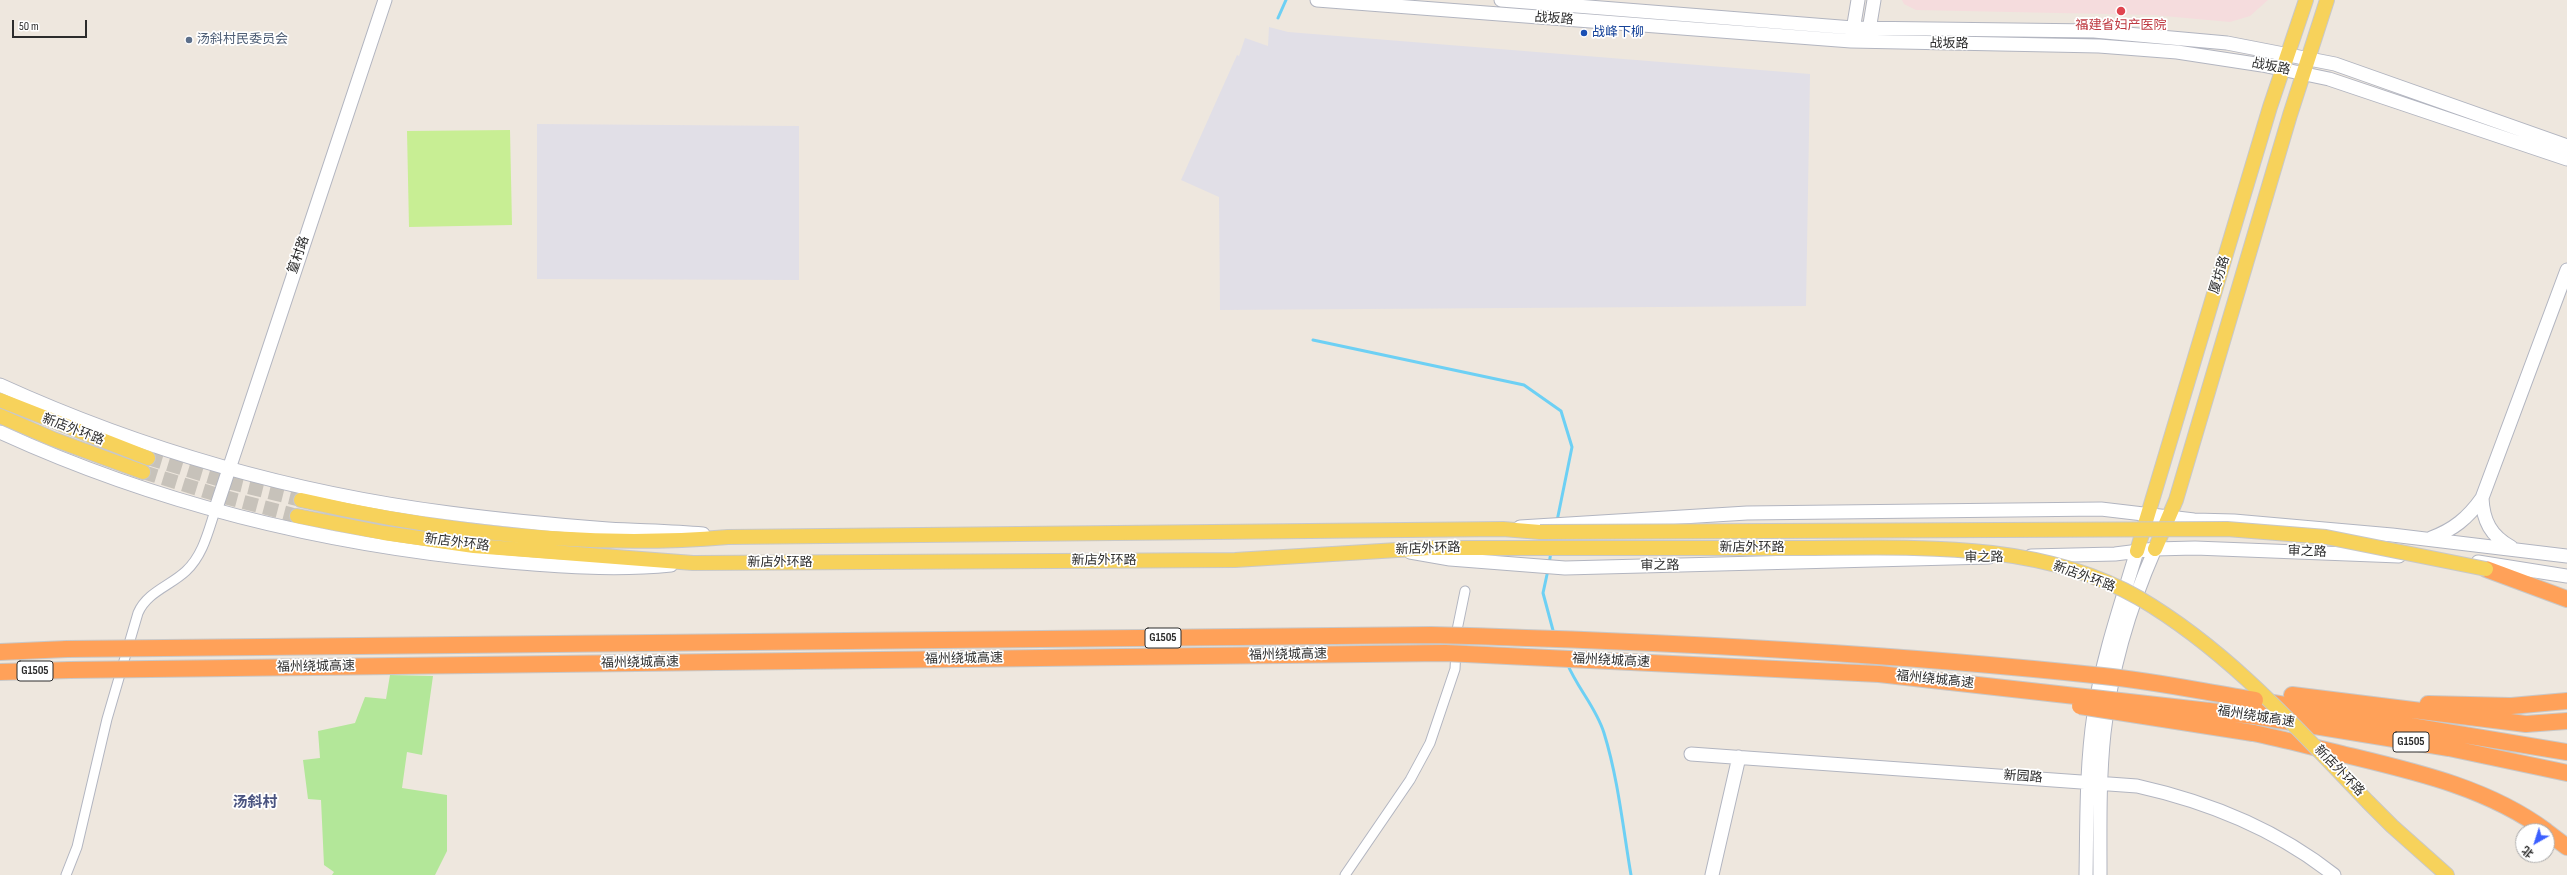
<!DOCTYPE html>
<meta charset="utf-8">
<style>
body{margin:0}
#map{position:relative;width:2567px;height:875px;overflow:hidden;background:#eee7de;font-family:"Sofia Sans Condensed","Noto Sans SC",sans-serif}
canvas{display:block}
.north{position:absolute;left:2515px;top:823px;width:40px;height:40px;box-sizing:border-box;background:#fff;border:1px solid #ababab;border-radius:50%;rotate:219deg;font-size:11px;font-weight:700;line-height:16px;text-align:center;color:#2c2c2c}
.north::after{content:'';display:block;margin:auto;width:14px;height:18px;background:#3b5fff;clip-path:polygon(50% 0,100% 100%,50% 72%,0 100%)}
.scale{position:absolute;left:12px;top:20px;width:75px;height:18px;box-sizing:border-box;border:2px solid #2c2c2c;border-top:0;padding-left:5px;font-size:12px;line-height:14px;white-space:nowrap;color:#2c2c2c;-webkit-text-stroke:3px #fff;paint-order:stroke}
</style>
<div id="map">
<canvas width="2567" height="875"></canvas>
<div class="north">北</div>
<div class="scale">50 m</div>
</div>
<script>
const ctx = document.querySelector('canvas').getContext('2d');
ctx.lineJoin = 'round';
function fillPath(path, color) { ctx.fillStyle = color; ctx.fill(path, 'evenodd'); }
function stroke(path, color, width, dash) { ctx.strokeStyle = color; ctx.lineWidth = width; ctx.lineCap = dash ? 'butt' : 'round'; ctx.setLineDash(dash || []); ctx.stroke(path); }
function drawText(font, color, halo, rows, align = 'center') {
  ctx.font = font + ' "Sofia Sans Condensed","Noto Sans SC",sans-serif'; ctx.lineWidth = 3.5; ctx.setLineDash([]); ctx.textBaseline = 'middle'; ctx.strokeStyle = halo; ctx.fillStyle = color; for (const [text, x, y, turn = 0] of rows) {
    ctx.save(); ctx.translate(x, y); ctx.rotate((+turn || 0) * Math.PI / 180); ctx.textAlign = isNaN(turn) ? turn : align; if (halo) ctx.strokeText(text, 0, 0); ctx.fillText(text, 0, 0); ctx.restore();
  }
}
fillPath(new Path2D(`
 M1269 27 1288 32 1810 74 1806 306 1220 310 1219 197 1181 180 1237 55 1239 56 1245 38 1268 46Z
 M537 124 799 126V280L537 279Z`), '#e1dfe7');
fillPath(new Path2D(`
 M1902 0H2268L2250 16 2230 22 2153 15 1916 10 1904 4Z`), '#f5dcdd');
fillPath(new Path2D(`
 M390 675 433 676 422 755 407 752 402 788 447 795V851L435 875H332L334 872 324 865 321 800 308 799 303 760 320 758 318 731 355 723 365 697 386 699Z`), '#b3e799');
fillPath(new Path2D(`
 M510 130 512 225 409 227 407 131Z`), '#c8ee94');
stroke(new Path2D(`
 M1278 18 1286 0
 M1313 340 1524 385 1561 411 1572 447 1557 521
 M1549 564 1551 552
 M1548 570 1543 593 1554 634
 M1567 663C1577 688 1596 707 1604 733 1618 778 1623 828 1631 875`), '#6dd0f4', 3);
stroke(new Path2D(`
 M148 458 224 481 301 500
 M143 472 221 496 297 516`), '#c7c2ba', 14, [14, 7]);
const street = new Path2D(`
 M66 875 77 847 107 719 138 613C147 592 170 586 186 571 203 555 208 532 215 511
 M1345 875 1410 780 1430 743 1455 669 1457 630 1465 591`);
const secondary = new Path2D(`
 M1317 0 1851 41 2099 46 2177 52 2262 65 2329 79 2567 159
 M1501 0 1853 28 2094 31 2227 43 2335 64 2567 146
 M1852 36 1858 0
 M1868 36 1874 0
 M0 385C143 450 294 493 449 513 502 520 555 525 608 529 640 531 671 531 703 534
 M0 432C157 504 327 545 498 561 555 566 613 571 671 565
 M2482 498C2483 521 2491 536 2511 547
 M215 511 385 0
 M1520 527 1747 513 2101 509 2194 520 2234 521 2392 535 2567 556
 M2431 538C2453 530 2468 518 2482 498L2567 270
 M1410 552 1450 559 1565 568 1989 557
 M2031 556 2115 554 2155 549 2195 548 2399 556
 M2478 562 2567 576
 M1691 754 2137 786C2209 802 2276 829 2334 875
 M1712 875 1739 757
 M2086 875C2087 821 2086 767 2094 714 2102 659 2121 604 2137 551
 M2100 875C2100 828 2099 780 2104 733 2111 670 2130 606 2155 549`);
const primary = new Path2D(`
 M0 400 148 458
 M0 416 53 439 143 472
 M301 500C440 532 586 549 728 537L1503 529 1540 532
 M297 516 384 533 474 546 693 563 1235 560 1430 548H1537
 M2155 549 2176 500 2290 115 2327 0
 M2137 551 2270 107 2306 0
 M2369 803 2392 826 2447 875`);
const highway = new Path2D(`
 M2486 569 2567 599
 M0 652 67 649
 M0 672 70 670
 M2292 695 2526 724 2567 721
 M2261 701 2567 752
 M2428 704 2511 706 2567 701
 M2254 716 2449 748 2567 773
 M2253 733C2283 739 2312 747 2342 754 2412 771 2487 787 2546 831
 M2547 832 2567 847`);
stroke(street, '#b2b5c0', 11);
stroke(secondary, '#b2b5c0', 15);
stroke(primary, '#c8c8c8', 16);
stroke(highway, '#c8c8c8', 18);
stroke(street, '#fff', 9);
stroke(secondary, '#fff', 13);
stroke(primary, '#f7d25b', 14);
stroke(highway, '#ffa159', 16);
const primaryBridge = new Path2D(`
 M1540 532 2227 529 2326 537 2486 569
 M1537 548C1624 548 1710 548 1796 548 1910 548 2036 539 2139 598 2229 651 2298 729 2369 803`);
const highwayBridge = new Path2D(`
 M67 649 1431 635C1655 641 1879 652 2103 676 2154 681 2204 692 2255 700
 M70 670 1445 653 1879 674 2254 716
 M2080 706 2253 733`);
stroke(primaryBridge, '#c8c8c8', 16, []);
stroke(highwayBridge, '#c8c8c8', 18, []);
stroke(primaryBridge, '#f7d25b', 14);
stroke(highwayBridge, '#ffa159', 16);
for (const [x, y, r, color] of [
 [2121,11,5,"#e0444e"],
 [1584,33,4,"#1a4fb4"],
 [189,40,4,"#5c6f8a"]
]) { const dot = new Path2D(); dot.arc(x, y, r, 0, 2 * Math.PI); ctx.fillStyle = color; ctx.fill(dot); stroke(dot, '#fff', 1.5); }
for (const [x, y, w] of [
 [1163,638,36],
 [35,671,36],
 [2411,742,36]
]) { const box = new Path2D(); box.roundRect(x - w / 2, y - 10, w, 20, 3); ctx.fillStyle = '#fff'; ctx.fill(box); stroke(box, '#2c2c2c', 1); }
drawText('bold 12px', '#2c2c2c', null, [
 ["G1505",1163,638],
 ["G1505",35,671],
 ["G1505",2411,742]
]);
drawText('13px', '#2c2c2c', '#fff', [
 ["战坂路",1554,19,4],
 ["战坂路",1949,44,1],
 ["战坂路",2271,67,11],
 ["篁村路",299,255,-71],
 ["厦坊路",2220,275,-73],
 ["新店外环路",73,430,21],
 ["新店外环路",457,543,7],
 ["新店外环路",1752,548],
 ["新店外环路",1428,549,-2],
 ["审之路",2307,552,2],
 ["审之路",1984,558,-1],
 ["新店外环路",1104,561],
 ["新店外环路",780,563],
 ["审之路",1660,566,-1],
 ["新店外环路",2084,577,20],
 ["福州绕城高速",1288,655,-1],
 ["福州绕城高速",964,659,-1],
 ["福州绕城高速",1611,661,3],
 ["福州绕城高速",640,663,-1],
 ["福州绕城高速",316,667,-1],
 ["福州绕城高速",1935,680,6],
 ["福州绕城高速",2256,717,9],
 ["新店外环路",2339,771,46],
 ["新园路",2023,777,4]
]);
drawText('13px', '#be3a42', '#fff', [
 ["福建省妇产医院",2121,26]
]);
drawText('13px', '#164399', '#fff', [
 ["战峰下柳",1592,33]
], 'left');
drawText('13px', '#4e5e75', '#fff', [
 ["汤斜村民委员会",197,40]
], 'left');
drawText('bold 15px', '#4a5480', '#fff', [
 ["汤斜村",255,803]
]);
</script>
